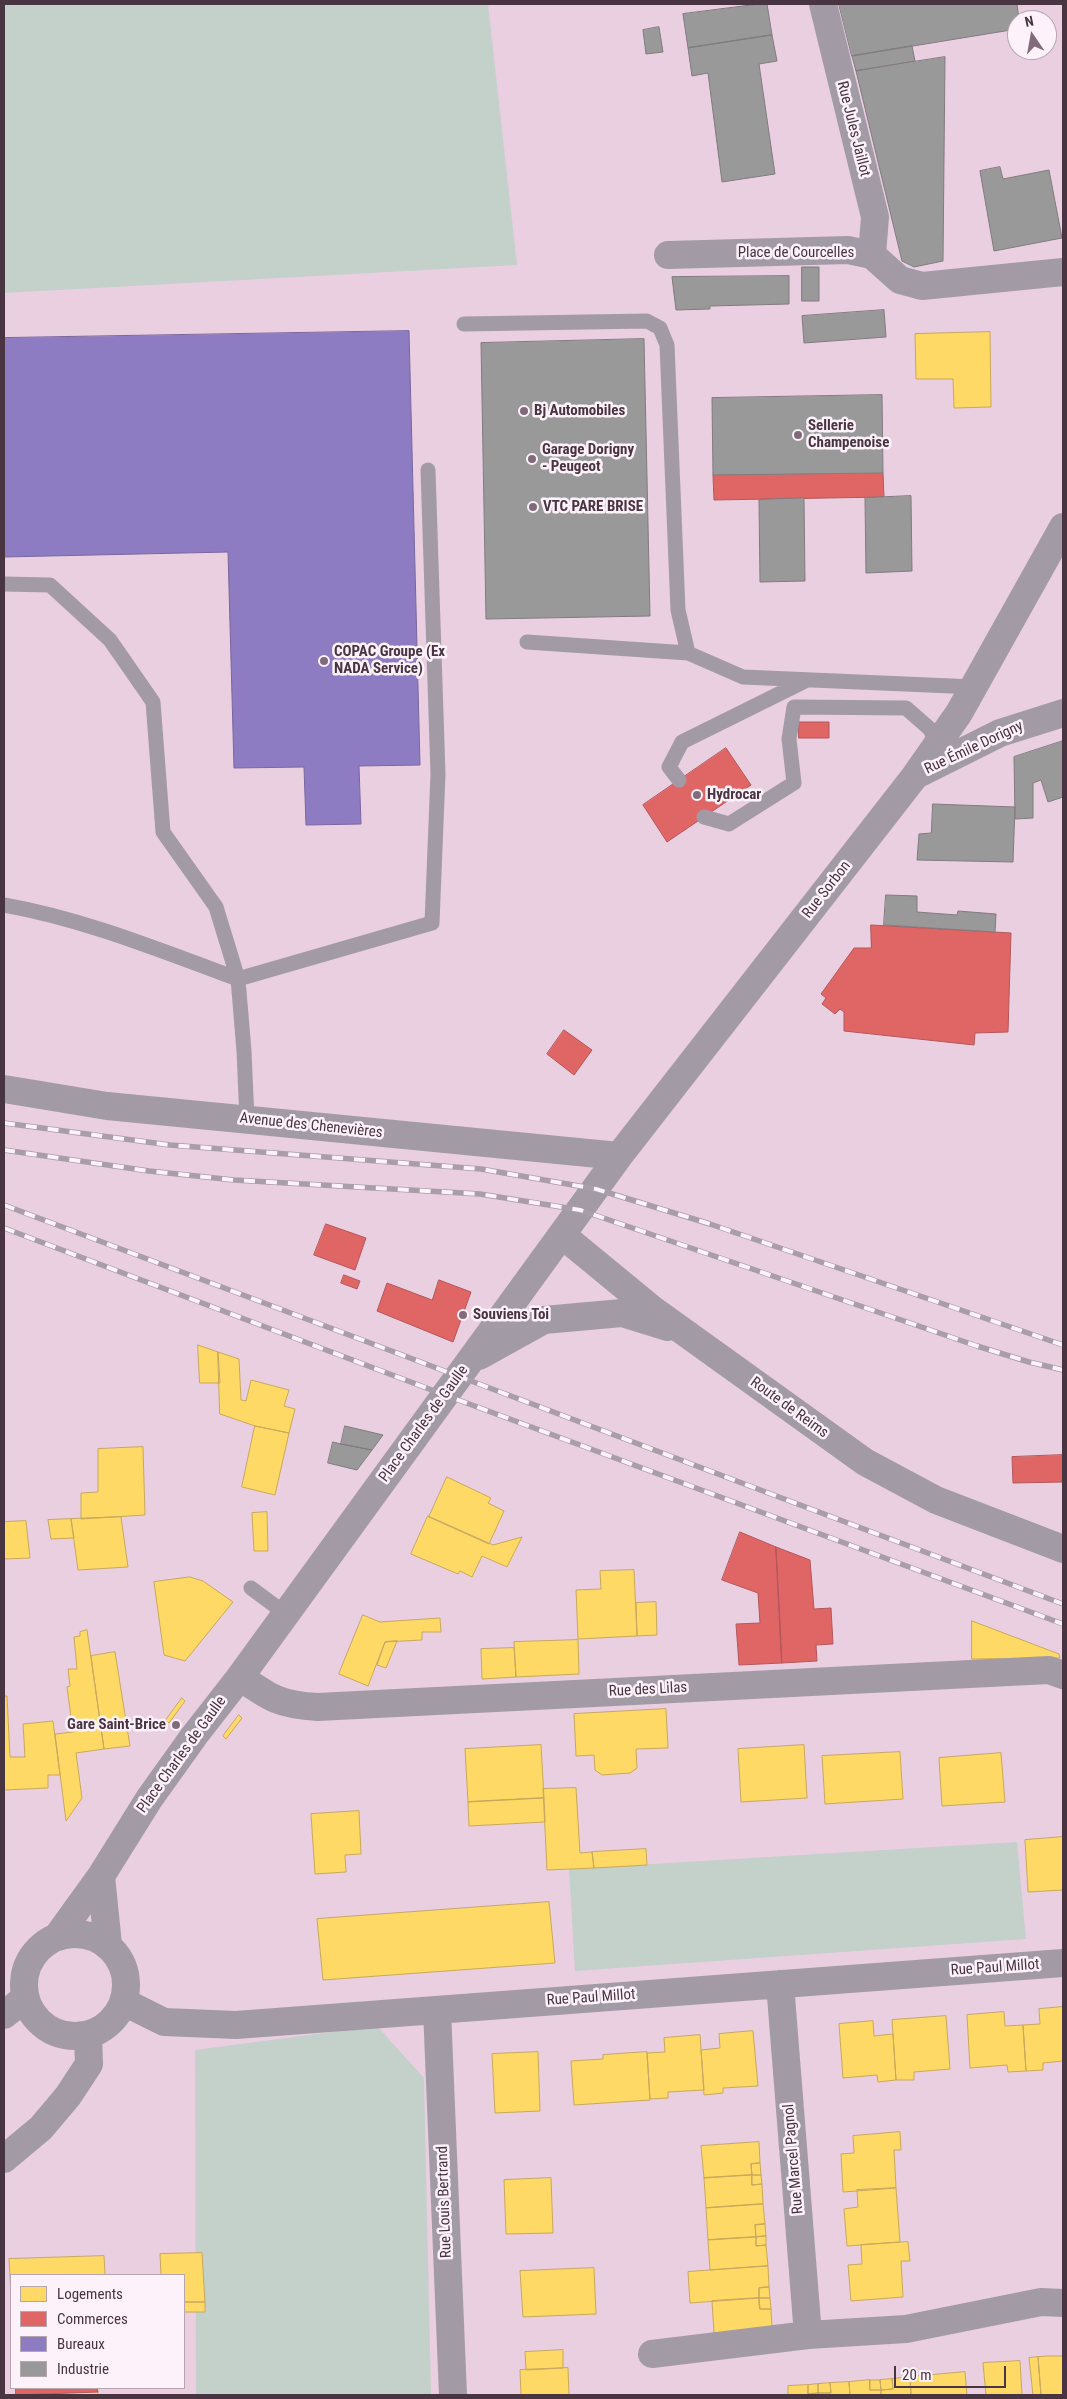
<!DOCTYPE html>
<meta charset="utf-8">
<style>
body{margin:0}
#map{position:relative;width:1067px;height:2399px;overflow:hidden;background:#eacfe1;font-family:"Roboto Condensed",sans-serif}
canvas{display:block}
.frame{position:absolute;inset:0;border:5px solid #493542;pointer-events:none}
.legend{position:absolute;left:10px;top:2274px;width:175px;height:115px;box-sizing:border-box;background:#fdf2f9;border:1px solid #b5a6b0;margin:0;padding:6px 9px;list-style:none;font-size:15px;color:#493542}
.legend li{display:flex;align-items:center;gap:10px;height:25px}
.legend b{width:25px;border:1px solid #b5a6b0}
.north{position:absolute;left:1007px;top:10px;width:50px;height:50px;box-sizing:border-box;background:#fdf2f9;border:1px solid #b5a6b0;border-radius:50%;rotate:348deg;font-size:14px;font-weight:700;line-height:20px;text-align:center;color:#493542}
.north::after{content:'';display:block;margin:auto;width:18px;height:22px;background:#816b7a;clip-path:polygon(50% 0,100% 100%,50% 72%,0 100%)}
.scale{position:absolute;left:894px;top:2366px;width:112px;height:22px;box-sizing:border-box;border:2px solid #493542;border-top:0;padding-left:6px;font-size:15px;line-height:18px;white-space:nowrap;color:#493542;-webkit-text-stroke:4px #fdf2f9;paint-order:stroke}
</style>
<div id="map">
<canvas width="1067" height="2399"></canvas>
<div class="frame"></div>
<ul class="legend">
<li><b style="height:14px;background:#ffd966"></b>Logements</li>
<li><b style="height:14px;background:#e06666"></b>Commerces</li>
<li><b style="height:14px;background:#8e7cc3"></b>Bureaux</li>
<li><b style="height:14px;background:#999"></b>Industrie</li>
</ul>
<div class="north">N</div>
<div class="scale">20 m</div>
</div>
<script>
const ctx = document.querySelector('canvas').getContext('2d');
ctx.lineJoin = 'round';
function fillPath(path, color) { ctx.fillStyle = color; ctx.fill(path, 'evenodd'); }
function stroke(path, color, width, dash) { ctx.strokeStyle = color; ctx.lineWidth = width; ctx.lineCap = dash ? 'butt' : 'round'; ctx.setLineDash(dash || []); ctx.stroke(path); }
function drawText(font, color, halo, rows, align = 'center') {
  ctx.font = font + ' "Roboto Condensed",sans-serif'; ctx.lineWidth = 5; ctx.setLineDash([]); ctx.textBaseline = 'middle'; ctx.strokeStyle = halo; ctx.fillStyle = color; for (const [text, x, y, turn = 0] of rows) {
    ctx.save(); ctx.translate(x, y); ctx.rotate((+turn || 0) * Math.PI / 180); ctx.textAlign = isNaN(turn) ? turn : align; if (halo) ctx.strokeText(text, 0, 0); ctx.fillText(text, 0, 0); ctx.restore();
  }
}
fillPath(new Path2D(`
 M4 4H488L517 265 4 293Z
 M1017 1842 1026 1939 575 1971 569 1869Z
 M377 2026 424 2078 431 2395H196L195 2050Z`), '#c3d1ca');
const homes = new Path2D(`
 M990 332 991 407 954 408 953 379H916L915 334Z
 M198 1345 218 1352 220 1383H200Z
 M218 1352 239 1359 241 1400 246 1401 251 1380 289 1390 284 1406 295 1409 289 1433 255 1426 220 1414Z
 M255 1426 289 1433 275 1495 242 1487Z
 M143 1447 145 1515 81 1519V1493L98 1492V1449Z
 M447 1477 491 1498 488 1503 504 1511 489 1544 429 1517Z
 M267 1512 268 1551H254L252 1513Z
 M428 1516 493 1545 522 1537 507 1567 482 1556 472 1577 460 1571 458 1574 411 1554Z
 M121 1517 128 1567 78 1570 71 1519Z
 M71 1519 74 1538 51 1539 48 1520Z
 M26 1521 30 1558 4 1559V1522Z
 M634 1570 637 1636 578 1639 576 1590 601 1589 600 1571Z
 M190 1577 203 1581 233 1602 185 1661 164 1655 154 1582Z
 M656 1602 657 1635 637 1636 636 1603Z
 M363 1615 380 1622 440 1618 441 1632H422V1640L385 1642 368 1686 339 1674Z
 M972 1621 1059 1654 1060 1658 972 1659Z
 M87 1630 104 1749 76 1753 82 1798 66 1821 55 1734 73 1732 67 1687 70 1686 68 1669H77L74 1637 80 1636V1632Z
 M578 1640 579 1674 516 1677 514 1642Z
 M397 1641 386 1668 377 1665 385 1642Z
 M514 1648 516 1677 482 1679 481 1649Z
 M115 1652 130 1746 104 1749 91 1656Z
 M4 1696H7L10 1757H25L23 1724 53 1721 60 1775H48V1788L4 1790Z
 M182 1698 185 1701 169 1723 166 1720Z
 M666 1709 668 1748 636 1749 637 1768 630 1773 602 1775 595 1770 594 1755 576 1756 574 1714Z
 M239 1715 242 1718 226 1739 223 1736Z
 M541 1745 544 1798 468 1802 465 1749Z
 M804 1745 807 1798 741 1802 738 1749Z
 M900 1752 903 1799 825 1804 822 1756Z
 M1001 1753 1005 1802 942 1806 939 1758Z
 M576 1788 580 1853 592 1852 594 1868 547 1870 543 1789Z
 M544 1798 545 1822 469 1826 468 1802Z
 M359 1811 361 1854 345 1855 346 1872 315 1874 311 1814Z
 M1063 1837V1890L1028 1892 1025 1840Z
 M646 1849 647 1865 594 1868 592 1852Z
 M549 1902 555 1963 323 1980 317 1919Z
 M1063 2007V2061L1043 2063V2070L1026 2071 1023 2025 1040 2024 1039 2009Z
 M1004 2012 1005 2026 1023 2025 1026 2071 1008 2072 1007 2065 970 2068 967 2015Z
 M946 2016 950 2069 914 2072V2080H896L892 2020Z
 M873 2021 874 2036 893 2034 896 2080 878 2082 877 2075 843 2078 839 2024Z
 M753 2031 758 2086 723 2088V2093L704 2095 701 2050 720 2048 719 2034Z
 M700 2035 704 2090 668 2092V2098L650 2099 647 2053 665 2052 664 2038Z
 M538 2052 540 2111 495 2113 492 2054Z
 M647 2052 650 2100 574 2105 571 2061 603 2059V2055Z
 M900 2132 901 2150H894L896 2188 843 2192 841 2154 854 2153 853 2136Z
 M759 2142 760 2163 751 2164 752 2175 704 2178 701 2146Z
 M760 2163 761 2175H752L751 2164Z
 M752 2175V2185L762 2184 763 2204 706 2208 704 2178Z
 M752 2175H761L762 2184 752 2185Z
 M551 2178 553 2233 506 2234 504 2180Z
 M896 2188 900 2242 847 2246 844 2209 858 2207 857 2190Z
 M763 2204 765 2224 755 2225 756 2237 708 2240 706 2208Z
 M765 2224 766 2236 756 2237 755 2225Z
 M766 2236V2245L756 2246V2237Z
 M756 2237V2246L766 2245 768 2266 710 2270 708 2240Z
 M908 2242 910 2261H901L903 2297 851 2301 848 2265 862 2264 861 2245Z
 M202 2253 205 2302H184V2275H161L160 2254Z
 M104 2256 105 2275H11V2295L9 2259Z
 M768 2266 769 2287 759 2288V2298L690 2303 688 2272Z
 M594 2268 596 2314 523 2317 520 2271Z
 M769 2287 770 2298H759V2288Z
 M759 2298 760 2309H771L772 2328 714 2333 712 2301Z
 M759 2298H770L771 2309H760Z
 M184 2302H205V2312H184Z
 M563 2350V2368L526 2370 525 2352Z
 M1049 2356H1063V2395H1041L1038 2357Z
 M1038 2357 1041 2395H1033L1029 2358Z
 M1020 2361 1022 2395H986L983 2363Z
 M568 2368 569 2395H521L520 2370Z
 M965 2372 967 2395H911L910 2377Z
 M910 2377 911 2395H881V2390L893 2389 892 2379Z
 M892 2379 893 2389 881 2390 880 2380Z
 M870 2380V2390H881V2395H850L849 2382Z
 M870 2380H880L881 2390H870Z
 M849 2382 850 2395H818V2393H831L830 2383Z
 M830 2383 831 2393H818V2384Z
 M818 2384V2393L808 2394V2385Z
 M808 2385V2394L818 2393V2395H788V2386Z
 M98 2392V2395H57L56 2393Z`);
fillPath(homes, '#ffd966');
stroke(homes, '#c8a85b', 1);
const shops = new Path2D(`
 M883 473 884 497 714 500 713 475Z
 M799 722H829V738H799Z
 M726 748 751 785 667 842 643 805Z
 M871 925 1011 933 1008 1032 975 1033 974 1045 844 1031V1012L840 1009 835 1014 822 1004 826 998 821 994 854 948H871Z
 M564 1030 592 1050 574 1075 547 1054Z
 M326 1224 366 1238 355 1270 314 1255Z
 M344 1275 360 1281 357 1289 341 1283Z
 M439 1280 471 1292 453 1342 377 1311 387 1283 432 1300Z
 M1063 1455V1482L1013 1483 1012 1457Z
 M740 1532 776 1547 782 1663 739 1665 736 1624 760 1623 758 1593 722 1580Z
 M776 1547 810 1560 814 1609 831 1608 833 1644 816 1645 817 1661 782 1663Z
 M16 2388H97L98 2392 16 2395Z`);
fillPath(shops, '#e06666');
stroke(shops, '#b3575b', 1);
const offices = new Path2D(`
 M409 331 420 765 359 766 361 824 306 825 304 767 234 768 228 552 4 557V338Z`);
fillPath(offices, '#8e7cc3');
stroke(offices, '#79679c', 1);
const industry = new Path2D(`
 M759 4H767L772 35 688 48 683 14Z
 M839 4H1017L1019 20H1017V29L852 56Z
 M659 27 663 52 646 54 643 30Z
 M772 35 777 61 759 64 775 174 722 182 708 73 692 76 688 48Z
 M912 46 915 61 856 71 852 56Z
 M945 57 943 261 914 267 902 261 856 71Z
 M1000 167 1003 179 1049 170 1062 238 994 251 980 171Z
 M802 267H819V301H802Z
 M789 276V304L710 306V309L676 310 672 277Z
 M884 310 886 337 804 343 802 316Z
 M644 339 650 616 486 619 481 343Z
 M882 395 883 473 713 475 712 398Z
 M911 496 912 571 866 573 865 498Z
 M804 498 805 581 760 582 759 500Z
 M1063 741V797L1048 802 1041 780 1033 783V818L1015 819 1014 757Z
 M933 804 1015 807 1013 862 917 860 919 834 931 833Z
 M886 895 917 896V912L957 915 958 911 996 914 995 932 884 925Z
 M345 1426 383 1435 372 1450 341 1444Z
 M333 1442 341 1444 372 1450 357 1470 328 1463Z`);
fillPath(industry, '#999');
stroke(industry, '#817b7f', 1);
stroke(new Path2D(`
 M464 324 647 321 660 328 667 345 678 610 688 653 743 677 974 687
 M4 584 50 585 110 640 153 702 163 832 216 907 238 979
 M527 642 688 653
 M679 780 669 767 682 742 807 680
 M704 817 729 824 794 783 789 739 794 707 906 708 930 729 937 744
 M4 905C84 919 162 951 238 979
 M247 1120 244 1051 238 979 432 923 438 774 428 470
 M251 1588 286 1614`), '#a29ba5', 15);
stroke(new Path2D(`
 M823 4 875 217 872 255
 M668 255 848 250 872 255 900 280 922 286 1063 272
 M920 773 1000 733 1063 713
 M4 1089 107 1106 619 1156
 M562 1235 652 1309 865 1462 936 1500 1063 1549
 M479 1356 544 1320 622 1313 667 1327
 M240 1677C270 1698 280 1705 318 1707L1049 1670 1063 1675
 M101 1876 108 1945
 M24 1985a51 51 0 1 1 102 0a51 51 0 1 1-102 0Z
 M57 1937 101 1876 149 1799 194 1736 240 1677 619 1156 915 776 959 713 1063 527
 M780 1984 808 2335 906 2329 1041 2302 1063 2303
 M124 2002 164 2022 236 2025 1063 1963
 M437 2010 453 2395
 M4 2015 25 1998
 M4 2159 41 2128 68 2096 89 2064 88 2035
 M652 2354 808 2335`), '#a29ba5', 28);
const rail = new Path2D(`
 M4 1123 170 1145 481 1169 596 1189 710 1224 1063 1345
 M4 1150 149 1171 234 1180 480 1194 580 1210 977 1346 1029 1362 1063 1370
 M4 1205 1063 1604
 M4 1228 445 1395 1063 1624`);
stroke(rail, '#a99da8', 5.5);
stroke(rail, '#fdf2f9', 4, [11]);
for (const [x, y, r, color] of [
 [524,411,5,"#816b7a"],
 [798,435,5,"#816b7a"],
 [532,459,5,"#816b7a"],
 [533,507,5,"#816b7a"],
 [324,661,5,"#816b7a"],
 [697,795,5,"#816b7a"],
 [463,1315,5,"#816b7a"],
 [176,1725,5,"#816b7a"]
]) { const dot = new Path2D(); dot.arc(x, y, r, 0, 2 * Math.PI); ctx.fillStyle = color; ctx.fill(dot); stroke(dot, '#fdf2f9', 2); }
drawText('15px', '#493542', '#fdf2f9', [
 ["Rue Jules Jaillot",853,129,76],
 ["Place de Courcelles",796,253],
 ["Rue Émile Dorigny",974,748,-25],
 ["Rue Sorbon",827,890,-52],
 ["Avenue des Chenevières",311,1126,6],
 ["Route de Reims",789,1408,36],
 ["Place Charles de Gaulle",424,1424,-54],
 ["Rue des Lilas",648,1690,-3],
 ["Place Charles de Gaulle",182,1755,-54],
 ["Rue Paul Millot",995,1968,-4],
 ["Rue Paul Millot",591,1998,-4],
 ["Rue Marcel Pagnol",794,2159,-95],
 ["Rue Louis Bertrand",445,2202,-92]
]);
drawText('bold 15px', '#493542', '#fdf2f9', [
 ["Bj Automobiles",534,411],
 ["Sellerie",808,426],
 ["Champenoise",808,443],
 ["Garage Dorigny",542,450],
 ["- Peugeot",542,467],
 ["VTC PARE BRISE",543,507],
 ["COPAC Groupe (Ex",334,652],
 ["NADA Service)",334,669],
 ["Hydrocar",707,795],
 ["Souviens Toi",473,1315],
 ["Gare Saint-Brice",166,1725,"right"]
], 'left');
</script>
